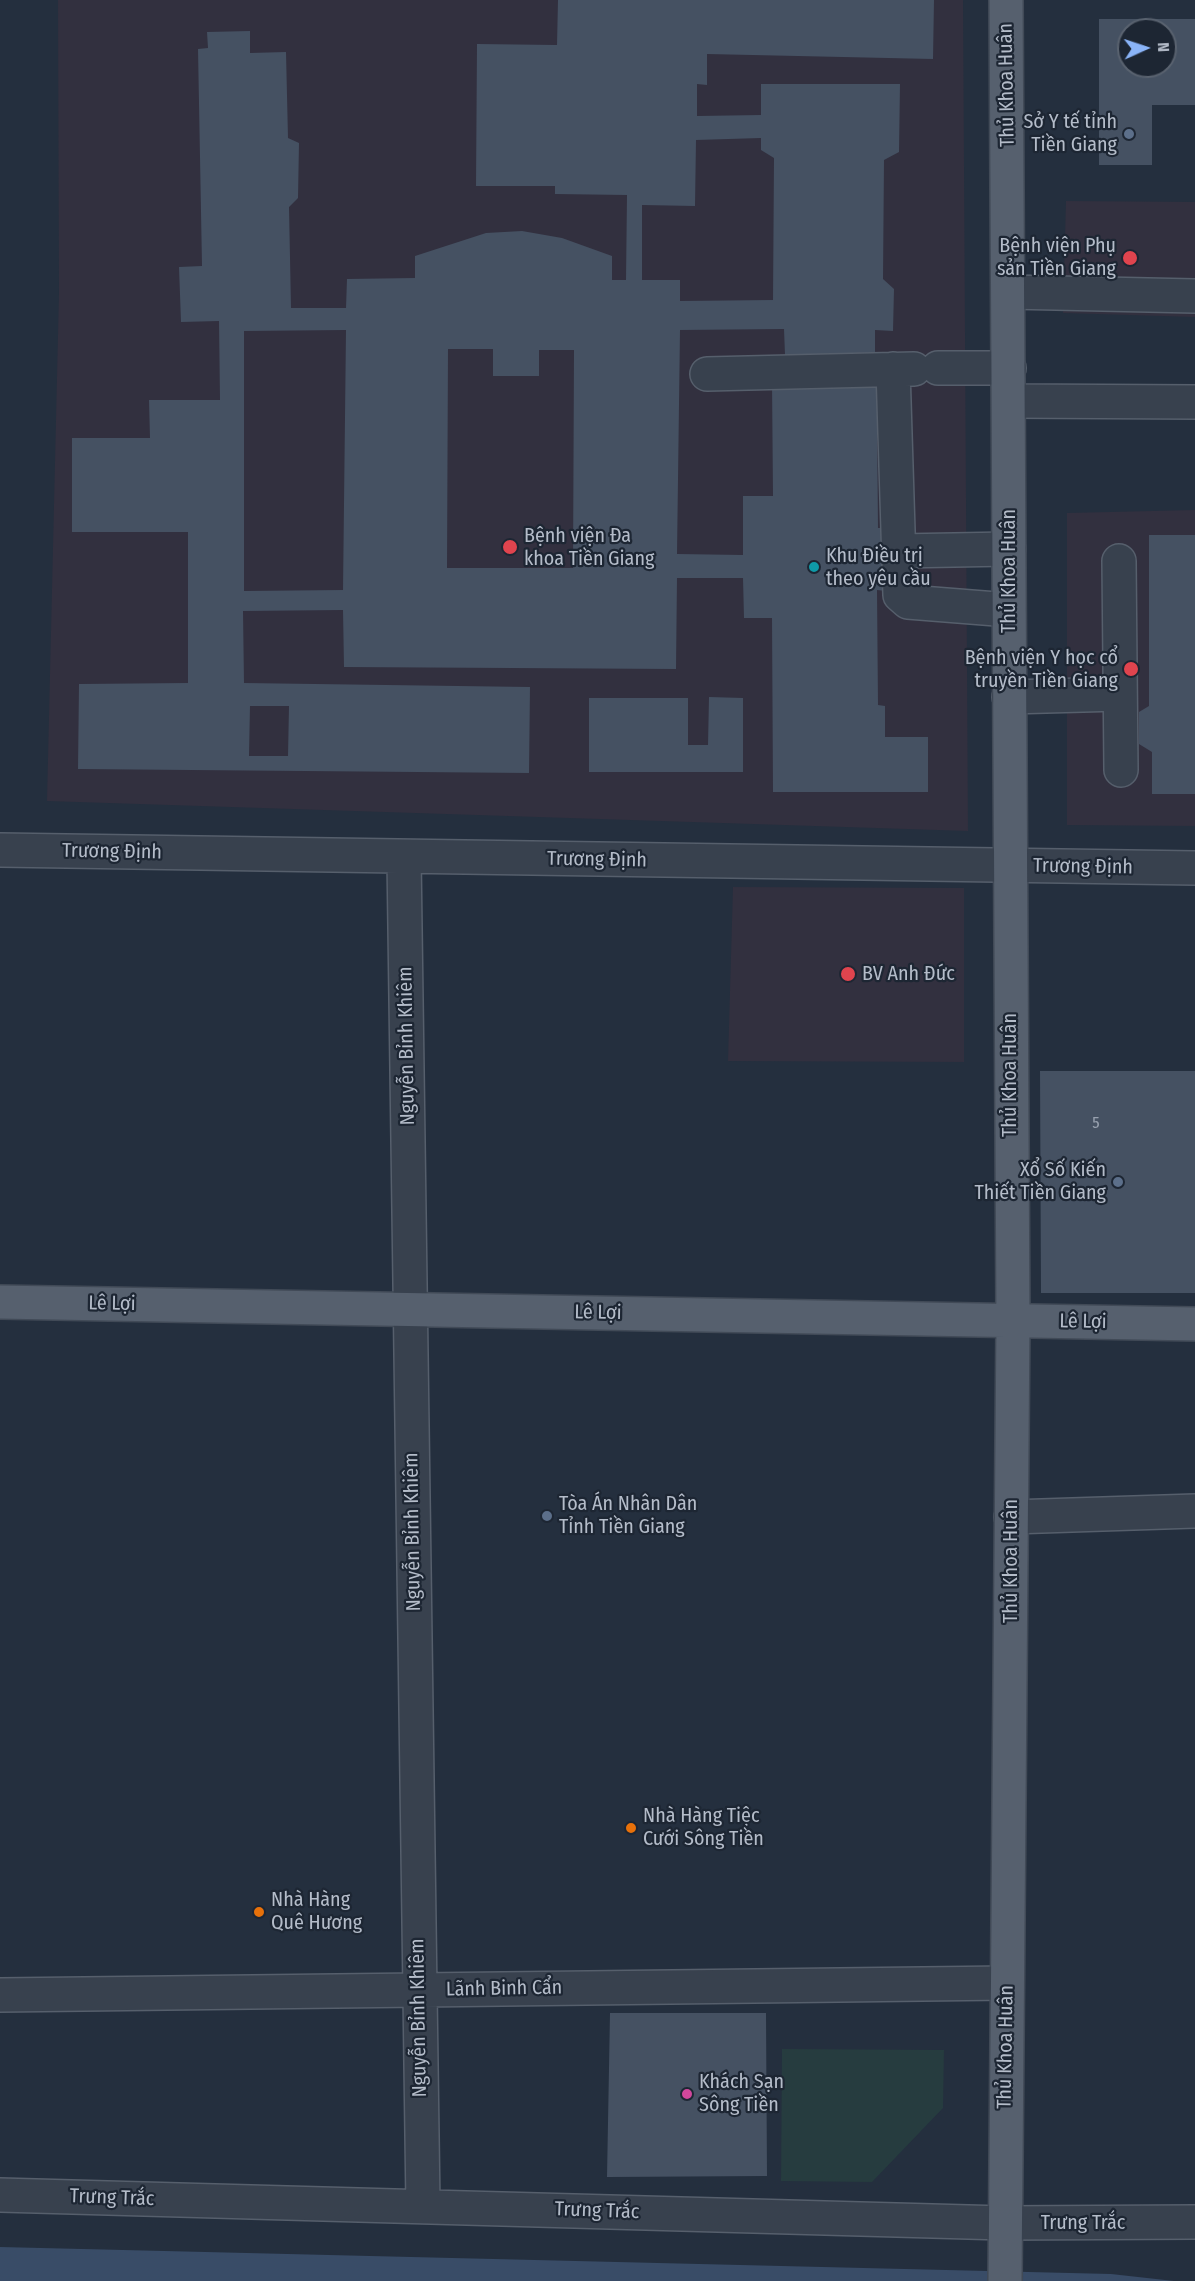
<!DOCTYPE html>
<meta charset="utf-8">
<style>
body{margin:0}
#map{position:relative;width:1195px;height:2281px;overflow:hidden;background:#242f3e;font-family:"Fira Sans Condensed",sans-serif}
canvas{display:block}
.north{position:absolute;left:1117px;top:18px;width:60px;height:60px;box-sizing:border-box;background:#1d2633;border:2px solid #59626f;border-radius:50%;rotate:87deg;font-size:16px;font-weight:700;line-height:24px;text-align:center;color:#b4bcc9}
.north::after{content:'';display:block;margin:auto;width:21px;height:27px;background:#8ab4f8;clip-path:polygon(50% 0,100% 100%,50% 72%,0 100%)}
</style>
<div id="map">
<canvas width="1195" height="2281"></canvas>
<div class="north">N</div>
</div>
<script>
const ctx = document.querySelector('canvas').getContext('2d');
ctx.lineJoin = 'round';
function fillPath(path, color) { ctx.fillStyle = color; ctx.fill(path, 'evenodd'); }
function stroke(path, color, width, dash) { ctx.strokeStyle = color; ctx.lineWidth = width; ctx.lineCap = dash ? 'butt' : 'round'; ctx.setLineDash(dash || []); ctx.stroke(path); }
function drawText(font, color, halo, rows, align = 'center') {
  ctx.font = font + ' "Fira Sans Condensed",sans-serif'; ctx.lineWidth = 4.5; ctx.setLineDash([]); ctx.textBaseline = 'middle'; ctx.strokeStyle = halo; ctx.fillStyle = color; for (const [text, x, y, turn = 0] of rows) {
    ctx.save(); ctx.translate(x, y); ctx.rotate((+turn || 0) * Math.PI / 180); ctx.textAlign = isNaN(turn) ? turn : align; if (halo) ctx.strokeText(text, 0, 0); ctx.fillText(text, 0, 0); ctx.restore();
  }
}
fillPath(new Path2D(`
 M58 0H963L968 831 47 801 59 293Z
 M1066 201 1195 202V317L1063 313Z
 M1195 510V826L1067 825V513Z
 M733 887 964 888V1062L728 1061Z`), '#32303f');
fillPath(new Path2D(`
 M782 2049 944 2050 943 2108 872 2182 781 2181Z`), '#263c3f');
fillPath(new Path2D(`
 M0 2247 1111 2274 1174 2281H0Z`), '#394c67');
fillPath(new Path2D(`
 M558 0H934L933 59 707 54V85L697 84V116L761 115V84H900L899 152 884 160 883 279 894 289 893 331 875 330V355H785L784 329 680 330 677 554 743 555V496H773L772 382 888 381 889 415H877L878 528H886V591L877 590 878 705 885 706V737H928V792H773L772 618H744L743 578H677L676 669 344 667 343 610 243 611 244 683 530 687 529 773 78 769 79 684 188 683V532H72V438H150L149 400H220L219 321 181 322 179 267 202 266 198 49 208 48 207 32 250 31V53L286 52 288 138 299 143 298 198 289 207 291 308H346L347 279 415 278V256L486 233 522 231 562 238 612 256V280H626L627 195 555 194V186H476L477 44 557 45ZM761 138V150L774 158 773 300 680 301V280H642V205L695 206 696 140ZM346 330 343 590 244 591V331ZM448 349H493V376H539V350H574L573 568H447ZM250 706H289L288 756H249Z
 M1099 19H1195V105H1152V165H1099ZM1129 30H1165V66H1129Z
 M1149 535H1195V794H1152V752L1139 744V712L1149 706Z
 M709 697 743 698V772H589V698H688V745H708Z
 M1040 1071H1195V1293H1041Z
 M610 2013H766L767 2176 607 2177Z`), '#455162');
const minor = new Path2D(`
 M1009 292 1195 296
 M938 368H1009
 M893 369 900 595 908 602 1009 610
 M707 374 914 369
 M1009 401 1195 402
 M899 551 1009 549
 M1119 561 1121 770
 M1009 697 1120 694
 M0 850 1195 868
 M404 857 423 2206
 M1011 1517 1195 1511
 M0 1995 1007 1983
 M0 2195 1004 2223 1195 2222`);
const major = new Path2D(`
 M0 1302 1195 1324
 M1005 2281 1013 1321 1006 0`);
stroke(minor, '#565f6c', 36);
stroke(major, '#414a57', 36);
stroke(minor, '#38414e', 33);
stroke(major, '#56606e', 33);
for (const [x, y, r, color] of [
 [1129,134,6,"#5c6f8a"],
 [1130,258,8,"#e0444e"],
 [510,547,8,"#e0444e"],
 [814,567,6,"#0f9aa8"],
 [1131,669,8,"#e0444e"],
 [848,974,8,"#e0444e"],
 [1118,1182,6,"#5c6f8a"],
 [547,1516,6,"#5c6f8a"],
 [631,1828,6,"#e8710a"],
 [259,1912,6,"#e8710a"],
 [687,2094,6,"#d1479c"]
]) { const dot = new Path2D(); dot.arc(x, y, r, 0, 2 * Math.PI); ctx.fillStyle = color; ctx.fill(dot); stroke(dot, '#1d2633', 2); }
drawText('16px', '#98a1af', null, [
 ["5",1096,1124]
]);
drawText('20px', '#b4bcc9', '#1d2633', [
 ["Thủ Khoa Huân",1007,85,-91],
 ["Thủ Khoa Huân",1009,571,-90],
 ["Trương Định",112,852,1],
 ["Trương Định",597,860,1],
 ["Trương Định",1083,867,1],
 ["Nguyễn Bỉnh Khiêm",407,1046,-91],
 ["Thủ Khoa Huân",1010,1075,-90],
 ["Lê Lợi",112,1304,1],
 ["Lê Lợi",598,1313,1],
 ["Lê Lợi",1083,1322,1],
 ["Nguyễn Bỉnh Khiêm",413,1532,-91],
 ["Thủ Khoa Huân",1011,1561,-90],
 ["Lãnh Binh Cẩn",504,1989,-1],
 ["Nguyễn Bỉnh Khiêm",419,2018,-91],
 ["Thủ Khoa Huân",1006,2047,-89],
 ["Trưng Trắc",112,2198,2],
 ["Trưng Trắc",597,2211,2],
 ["Trưng Trắc",1083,2223]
]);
drawText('20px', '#b4bcc9', '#1d2633', [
 ["Sở Y tế tỉnh",1117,122,"right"],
 ["Tiền Giang",1117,145,"right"],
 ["Bệnh viện Phụ",1116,246,"right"],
 ["sản Tiền Giang",1116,269,"right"],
 ["Bệnh viện Đa",524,536],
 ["khoa Tiền Giang",524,559],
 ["Khu Điều trị",826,556],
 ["theo yêu cầu",826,579],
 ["Bệnh viện Y học cổ",1118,658,"right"],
 ["truyền Tiền Giang",1118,681,"right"],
 ["BV Anh Đức",862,974],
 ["Xổ Số Kiến",1106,1170,"right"],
 ["Thiết Tiền Giang",1106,1193,"right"],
 ["Tòa Án Nhân Dân",559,1504],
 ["Tỉnh Tiền Giang",559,1527],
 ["Nhà Hàng Tiệc",643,1816],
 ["Cưới Sông Tiền",643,1839],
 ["Nhà Hàng",271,1900],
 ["Quê Hương",271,1923],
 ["Khách Sạn",699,2082],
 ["Sông Tiền",699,2105]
], 'left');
</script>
